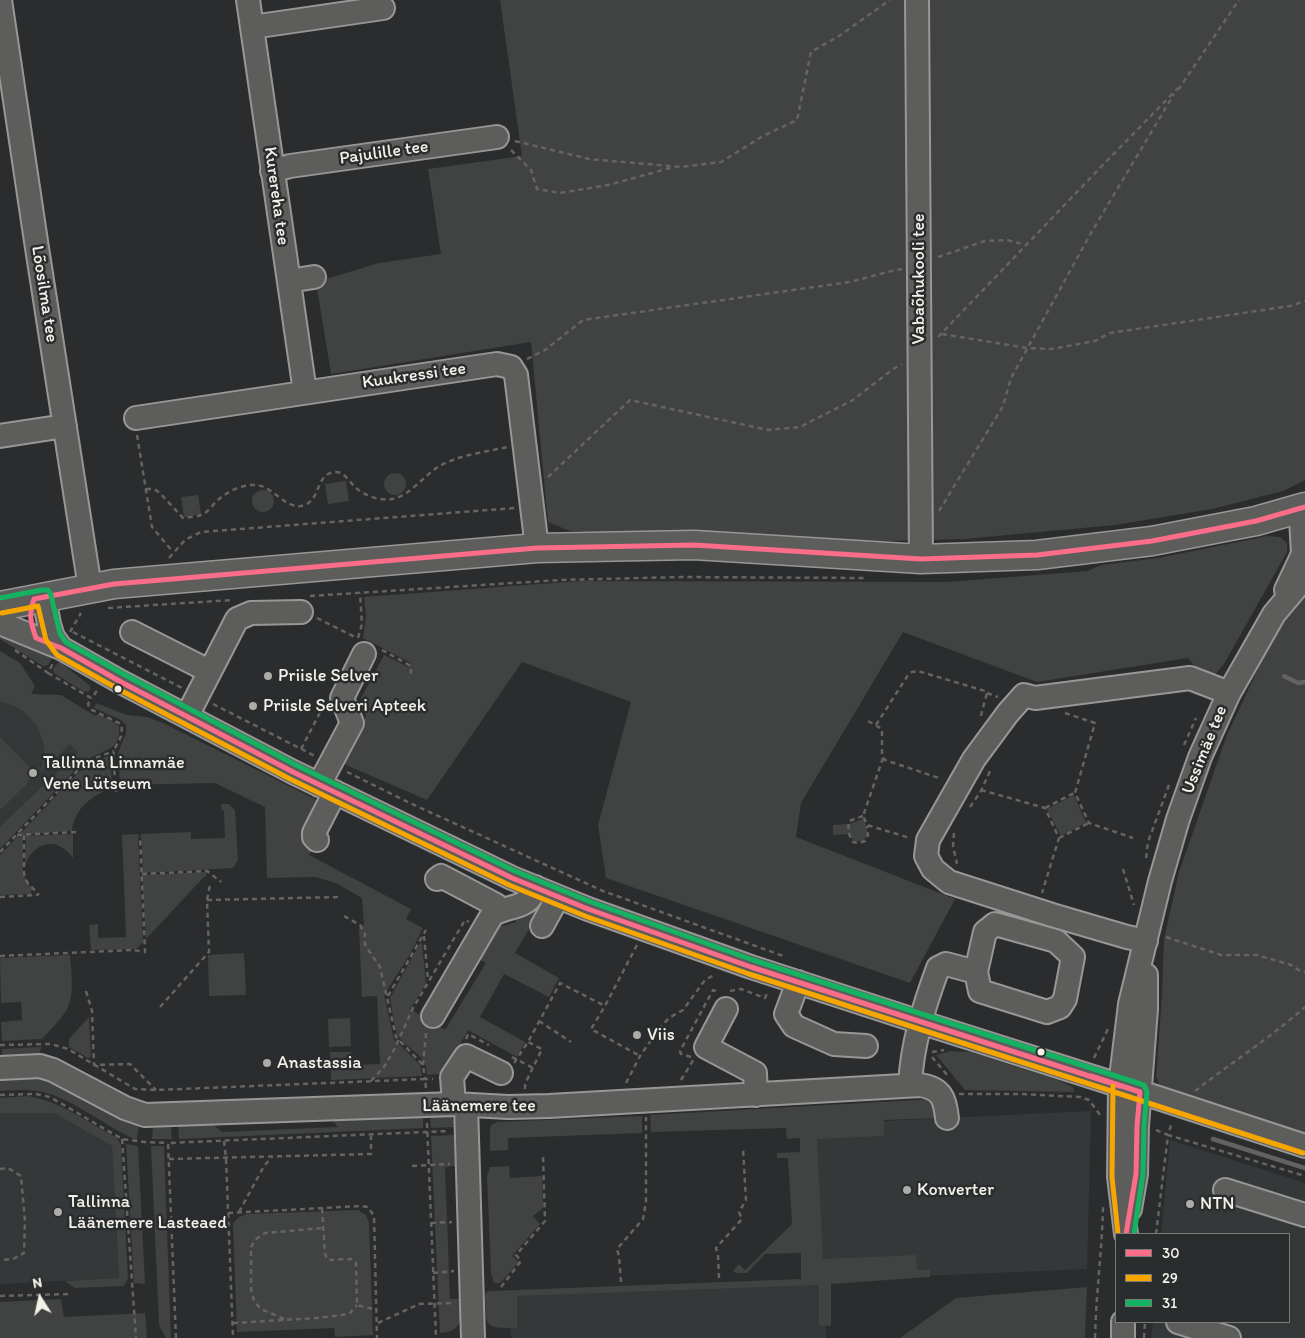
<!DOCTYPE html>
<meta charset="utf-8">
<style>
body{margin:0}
#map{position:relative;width:1305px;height:1338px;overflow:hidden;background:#2b2c2d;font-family:Itim,sans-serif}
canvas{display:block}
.legend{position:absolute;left:1115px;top:1233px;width:175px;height:90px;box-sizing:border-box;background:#2a2d2e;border:1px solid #7b7b78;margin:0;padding:6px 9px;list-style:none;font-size:15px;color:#f4f1e8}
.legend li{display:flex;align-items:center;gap:10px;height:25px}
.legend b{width:25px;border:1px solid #7b7b78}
.north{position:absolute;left:15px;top:1273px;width:50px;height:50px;-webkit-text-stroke:4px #2a2d2e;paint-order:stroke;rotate:350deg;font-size:14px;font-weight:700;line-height:20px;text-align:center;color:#f4f1e8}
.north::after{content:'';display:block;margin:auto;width:18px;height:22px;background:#f4f1e8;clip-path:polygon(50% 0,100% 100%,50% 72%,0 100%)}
</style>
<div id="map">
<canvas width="1305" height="1338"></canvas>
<ul class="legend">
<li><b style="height:6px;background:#fb6d88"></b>30</li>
<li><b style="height:6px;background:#f7a600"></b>29</li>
<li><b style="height:6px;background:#13b361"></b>31</li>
</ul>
<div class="north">N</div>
</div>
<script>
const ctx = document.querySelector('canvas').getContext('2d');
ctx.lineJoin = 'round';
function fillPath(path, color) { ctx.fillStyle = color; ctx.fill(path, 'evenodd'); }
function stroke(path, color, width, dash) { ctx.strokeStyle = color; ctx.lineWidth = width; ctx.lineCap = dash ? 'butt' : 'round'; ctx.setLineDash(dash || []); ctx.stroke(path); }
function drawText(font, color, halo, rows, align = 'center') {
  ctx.font = font + ' Itim,sans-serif'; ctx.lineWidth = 5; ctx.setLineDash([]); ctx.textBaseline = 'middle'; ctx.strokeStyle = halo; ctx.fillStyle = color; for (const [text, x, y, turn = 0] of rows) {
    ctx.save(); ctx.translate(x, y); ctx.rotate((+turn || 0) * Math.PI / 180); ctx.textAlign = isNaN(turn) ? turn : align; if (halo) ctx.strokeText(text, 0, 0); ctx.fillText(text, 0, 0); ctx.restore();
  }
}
fillPath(new Path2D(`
 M0 686 80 749 81 758 0 837Z
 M1091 1111 1087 1269 827 1280 826 1338H511L510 1294 803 1281 801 1125Z
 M0 1113H54L112 1146 119 1278 0 1284Z
 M1170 1140 1305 1183V1338H1151L1153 1322H1289V1234H1161Z`), '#353838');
fillPath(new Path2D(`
 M500 0H1305V480L1283 491 1212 509 1115 525 965 539 886 541 570 531 548 522 531 342 331 374 316 282 379 263 441 254 428 169 522 156Z
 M384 484a11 11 0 1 1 22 0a11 11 0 1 1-22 0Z
 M346 481 349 501 328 504 325 484Z
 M252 501a11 11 0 1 1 22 0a11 11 0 1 1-22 0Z
 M198 495 201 514 184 517 181 497Z
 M1268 536 1280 537 1287 543V552L1224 664 1213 677 1201 674 1188 658 1037 682 903 632 801 803 796 837 955 899 910 983 606 878 598 825 631 702 522 662 427 800 344 764 366 716 361 698 384 655 408 667 411 663 363 638 366 616 364 597 580 581 947 582 1088 571 1101 565 1158 558Z
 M1305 592V1136L1210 1105 1160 1086 1156 1076 1162 995 1164 939 1179 872 1227 735 1271 641Z
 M0 628 54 654 48 665 43 666 0 639Z
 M0 651 20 663 35 686 31 694 61 695 95 716 98 714 114 722 119 726C121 748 108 749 92 757 87 760 83 764 78 767L0 849V827L78 752 70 744 40 773C43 764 45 754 44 746 40 723 23 705 0 702Z
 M60 662 89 685 91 688 88 692 83 691 54 673 53 669 58 663Z
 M96 703 127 715 147 717 163 723 323 803 314 847 309 855 411 909 406 919 423 928 410 954 384 995 394 1039 420 1065 422 1076 331 1080 330 1052H351L352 1065 380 1064 377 996 362 997 359 928 364 924 362 898 338 884 316 877 267 878 265 807 215 783 120 785 118 753 126 733V725L121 720 94 708Z
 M0 737 34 772 26 785 0 810Z
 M107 756H111L112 788C92 795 74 809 72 831L19 835 78 773 87 766Z
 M1074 795 1086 823 1061 836 1047 809Z
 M221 804H229L235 810 238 860 233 868 143 873 141 834 191 832V839L225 838 224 810H222Z
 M863 819C867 826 870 835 863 841H854L849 834 833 835V825L849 824Z
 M73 834V858C58 836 34 841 25 865L26 836Z
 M138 834 143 942 136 949 91 950 89 925 98 924V938L126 937 122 835Z
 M23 836V874L32 889 31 894 0 895V855L17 837Z
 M206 872V876L203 878 146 939 142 875Z
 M534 904 545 909 533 922 515 953 559 978 549 997 504 974 480 1017 525 1042 517 1057 468 1030 448 1066 440 1074 427 1075C427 1053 409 1052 398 1036 394 1029 392 1007 390 998L420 943 422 944 426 984 410 1009 445 1030 486 963 475 957 499 916 503 926 516 922 514 913Z
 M244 953 246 995 209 996 208 955Z
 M70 955C71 972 75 993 67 1009 61 1020 50 1030 42 1039L2 1041 1 1022 22 1020 21 1002 1 1003 0 958Z
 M89 1017 91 1057 88 1058 69 1047V1039Z
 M350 1018 351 1046 329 1047 328 1019Z
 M42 1047 37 1057 2 1058V1049Z
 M951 1051 970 1052 1058 1080 1073 1087 1074 1092 965 1090 936 1055Z
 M34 1077 62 1082 139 1122 137 1140C106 1127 75 1100 43 1092 29 1089 14 1090 0 1091V1078Z
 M28 1096C60 1101 89 1123 117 1138L121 1145 128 1278 124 1286 75 1288 65 1281 119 1278 112 1146 54 1113H0V1098Z
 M935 1099 938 1118 884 1120V1136L817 1139 823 1259 916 1255 917 1270H930V1277L831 1284V1326L819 1325V1285L517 1296V1328C484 1328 486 1328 485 1296L486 1292 490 1291 801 1279V1253L765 1254 747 1273H736L733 1271 739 1264 745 1270 792 1224 788 1158H777V1153L800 1152V1138L787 1139 786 1128 651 1132 650 1115Z
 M423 1112V1128L179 1139 178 1123 210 1122 222 1132 338 1127 328 1116Z
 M430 1112 450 1115 453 1119 454 1127 431 1128Z
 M642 1116V1133L508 1138V1150L490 1151V1128L491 1125 497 1122Z
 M171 1123 172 1139H152L153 1126Z
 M454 1135 456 1166 445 1167 450 1299H461C462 1318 463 1332 440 1333L431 1136Z
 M126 1144 138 1146 145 1284 134 1283Z
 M151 1146H164L171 1338H166L159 1325Z
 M509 1166 510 1178 542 1176 543 1208 533 1216 540 1224 512 1256 519 1262 500 1283H494L491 1273 487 1176 490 1167Z
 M358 1210 366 1215 369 1223 373 1335 335 1337 334 1328 237 1332 233 1223 239 1217 247 1214Z
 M1087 1287 1085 1338H900L956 1298Z
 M61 1299 64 1317 145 1313 147 1338H0V1302Z`), '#414242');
stroke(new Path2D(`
 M1284 676 1298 683 1305 682
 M1213 1139 1305 1168`), '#626361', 4.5);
const minor = new Path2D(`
 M0 0 37 248 90 588
 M248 0 305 392
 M917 0 921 559
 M252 27 383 8
 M272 171 290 166 497 137
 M289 281 314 277
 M136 418 497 364 511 367 516 375 537 548
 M0 436 65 426
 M1286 590 1303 554 1301 518 1305 507
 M44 597 49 624 53 637 61 648 121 682 293 772 512 878 588 909 751 967 920 1022 1140 1092 1305 1146
 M0 623 61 648
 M132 632 209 671
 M187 716 237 619 251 613 301 612
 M319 785 352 723 342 698 364 654
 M317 840 314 837V833L335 792
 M437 879 441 876 496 905 500 910
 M542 926 558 897
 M1146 941 1127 937 1052 915 949 882 933 869 926 856 928 840 974 759 1008 713 1024 695 1035 698 1190 678 1229 693
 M798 982 786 1014 794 1026 834 1044 866 1046
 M726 1009 706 1047 755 1073 756 1095
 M433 1016 492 915C502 908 523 907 529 899 532 896 533 891 535 887
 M0 1068 40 1066 53 1070 125 1108 145 1115 454 1104 508 1107 549 1106 920 1085C941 1088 945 1098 947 1118
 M910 1085C912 1044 924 1006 938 968L946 964 976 972 980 991 1047 1012 1060 1007 1065 999 1073 957 1056 941 995 924 985 932 976 972
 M454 1104 452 1077 466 1056 501 1073
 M466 1105 473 1338
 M1225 1190 1305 1215
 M1130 1209 1136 1174 1137 1126 1146 1009V975
 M1126 1234 1119 1177 1120 1086 1130 1004 1160 881 1178 819 1200 757 1229 693 1274 614 1305 577
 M1178 1322 1229 1338
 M1123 1338V1322`);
const major = new Path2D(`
 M0 606 114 584 537 548 694 545 921 559 1037 555 1152 541 1256 521 1305 507`);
stroke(minor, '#979796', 26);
stroke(major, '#979796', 31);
stroke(new Path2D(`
 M1178 90 1239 0
 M515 141 589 159 681 167 721 162 763 136 797 120 811 52 839 36 890 0
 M511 150 531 170 537 189 560 193 608 185 674 167
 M938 257 985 241 1007 240 1026 245
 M942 334 1027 348 1052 349 1095 341 1110 333 1290 306 1305 301
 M938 337 1099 169 1178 88
 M527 359 545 350 583 320 849 282C867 278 884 272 902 269
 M137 435 152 527 173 552
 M548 477 630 400 768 430 800 427 853 400 893 369 902 364
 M146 489H154L160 493 183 518C188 517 196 517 201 515 208 513 213 504 218 500 228 491 243 484 256 485 274 486 288 514 307 504 321 496 316 473 336 472 345 472 350 483 356 488 365 496 380 501 392 499 408 497 425 475 438 467 458 455 485 452 508 447
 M939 511 1003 406 1011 378 1091 233 1174 94
 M169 558 185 540 201 532 515 508
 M310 596 560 580 681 577 864 578
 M108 608 232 600
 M317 618 357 638
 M70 632 81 613
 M73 632 182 688
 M358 638 362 624 360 593
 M15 650 48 673 53 663
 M382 650 411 666V673L409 678
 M48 673 91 698 88 704 90 709 121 724C124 738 118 739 114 751 112 758 116 783 116 792
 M987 693 998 697
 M94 695 98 689H97
 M213 704 315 756
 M1065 713 1095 723 1075 793 1089 823 1133 838
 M868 721 882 729V756L885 760 942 779
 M876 725 908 675 912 672 918 671 985 691 987 693 980 719
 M1184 745 1196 718
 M301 749 325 703
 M883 758 863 816 867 825 910 838
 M347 772 412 804 603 891 786 957
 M981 790 1045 808 1059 838 1042 893
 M970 807 981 791 991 769
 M1045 808 1074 793
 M863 816 849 821 848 832 853 842 859 843 865 841 868 835 867 826
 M954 833 953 846 957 864
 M17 835 77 832
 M24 835V874L27 882 39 895
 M1059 838 1089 823
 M0 852 80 768 90 760 114 751
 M1146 858 1148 842 1169 785
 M1123 869 1134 905
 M142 874 207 871 221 882
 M0 897 38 895
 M207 900 341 897
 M344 916 360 925 365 934V945L380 967 396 1037 423 1065 425 1079H433
 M424 936 428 980
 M1166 937 1221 955H1257L1291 965 1300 971 1305 972
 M637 945 605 1006 591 1029 640 1056
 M0 956 133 950 145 952 140 836
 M86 991 92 1011 94 1065 130 1064 156 1090
 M730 991 741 989 765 998 768 991
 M388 996 426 930
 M160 1007 209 952 207 900 210 885
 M539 1021 571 1042
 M466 1039 468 1034 489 1045
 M0 1045 51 1044 68 1049 135 1089 156 1090 425 1079 426 1088
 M932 1052 944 1050
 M512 1057 533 1068
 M691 1057 681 1054 680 1051 713 990 718 992
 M932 1057 948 1076
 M1094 1058 1108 1029
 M514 1063 528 1042 560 983 605 1006
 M423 1065 426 1033
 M681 1080 694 1059
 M371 1081 384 1067 395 1048 413 1008 465 920 469 922
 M626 1083 640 1056 659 1029 669 1018 683 1010 705 980 716 974
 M525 1089V1084L542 1049 528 1042
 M1195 1091C1231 1063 1270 1038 1305 1007
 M959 1094H1021L1080 1097 1089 1100 1100 1115
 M0 1095 36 1094 50 1097 122 1139 145 1142 168 1143
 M427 1123 436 1338
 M1156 1130 1168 1135 1172 1122
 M122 1139 136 1338
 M224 1141 226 1158 233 1338
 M169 1159 371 1154V1136
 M412 1166 450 1164
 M0 1169 8 1168 21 1176 25 1221 24 1253 13 1259 0 1260
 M322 1208 325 1254 328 1260 351 1259 356 1263 357 1305 377 1310
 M239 1212 264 1166 272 1157
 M228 1213 361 1206 368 1207 374 1216 377 1338
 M431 1223 452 1222
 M1156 1234 1168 1135 1305 1176
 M433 1273 454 1271
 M719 1278 718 1255 716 1248 742 1219 739 1212 746 1200 743 1148
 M621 1282 619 1256 617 1249 643 1219 646 1202V1117
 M501 1287 521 1261 516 1255 545 1221 543 1156
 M0 1296 69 1294
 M284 1319 261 1309 254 1301 251 1289V1247L256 1239 265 1233 323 1228
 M233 1323 317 1318 349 1314 357 1305
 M378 1323 419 1304 453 1303
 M176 1338 168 1143 449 1131
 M1095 1338C1096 1294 1102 1251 1103 1207
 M1144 1338 1145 1322`), '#646464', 2.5, [5, 4]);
stroke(minor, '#5d5d5c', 22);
stroke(major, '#5d5d5c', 28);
stroke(new Path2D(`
 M1091 1076 1140 1092 1137 1126 1136 1174 1126 1234
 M1120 1086 751 967 588 909 512 878 293 772 121 682 61 648 36 638C31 624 28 613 34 599L114 584 537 548 694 545 921 559 1037 555 1152 541 1256 521 1305 507`), '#fb6d88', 5);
stroke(new Path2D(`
 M2 613 38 606 46 640 57 655 118 689 290 779 509 885 585 916 749 974 1303 1153
 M1113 1086 1112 1177 1118 1234`), '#f7a600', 5);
stroke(new Path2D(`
 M0 598 42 590H48L51 595 60 634 66 642 125 675 296 765 515 871 591 902 753 960 1144 1085 1147 1092 1144 1126 1143 1174 1134 1234`), '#13b361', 5);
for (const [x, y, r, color] of [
 [268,676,5,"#aeaca7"],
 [118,689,4.5,"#f4f1e8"],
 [253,706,5,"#aeaca7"],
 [33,773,5,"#aeaca7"],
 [637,1035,5,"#aeaca7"],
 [1041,1052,4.5,"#f4f1e8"],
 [267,1063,5,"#aeaca7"],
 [907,1190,5,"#aeaca7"],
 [1190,1204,5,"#aeaca7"],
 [58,1212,5,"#aeaca7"]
]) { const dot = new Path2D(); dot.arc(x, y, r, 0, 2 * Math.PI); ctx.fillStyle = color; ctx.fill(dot); stroke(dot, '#2a2d2e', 2); }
drawText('18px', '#f4f1e8', '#2a2d2e', [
 ["Pajulille tee",384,153,-8],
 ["Kurereha tee",276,196,82],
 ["Vabaõhukooli tee",919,279,-90],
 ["Lõosilma tee",44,294,81],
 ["Kuukressi tee",414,376,-8],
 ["Ussimäe tee",1205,750,-68],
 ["Läänemere tee",479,1106]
]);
drawText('18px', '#f4f1e8', '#2a2d2e', [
 ["Priisle Selver",278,676],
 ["Priisle Selveri Apteek",263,706],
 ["Tallinna Linnamäe",43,763],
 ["Vene Lütseum",43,784],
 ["Viis",647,1035],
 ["Anastassia",277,1063],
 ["Konverter",917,1190],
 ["Tallinna",68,1202],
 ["Läänemere Lasteaed",68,1223],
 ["NTN",1200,1204]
], 'left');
</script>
